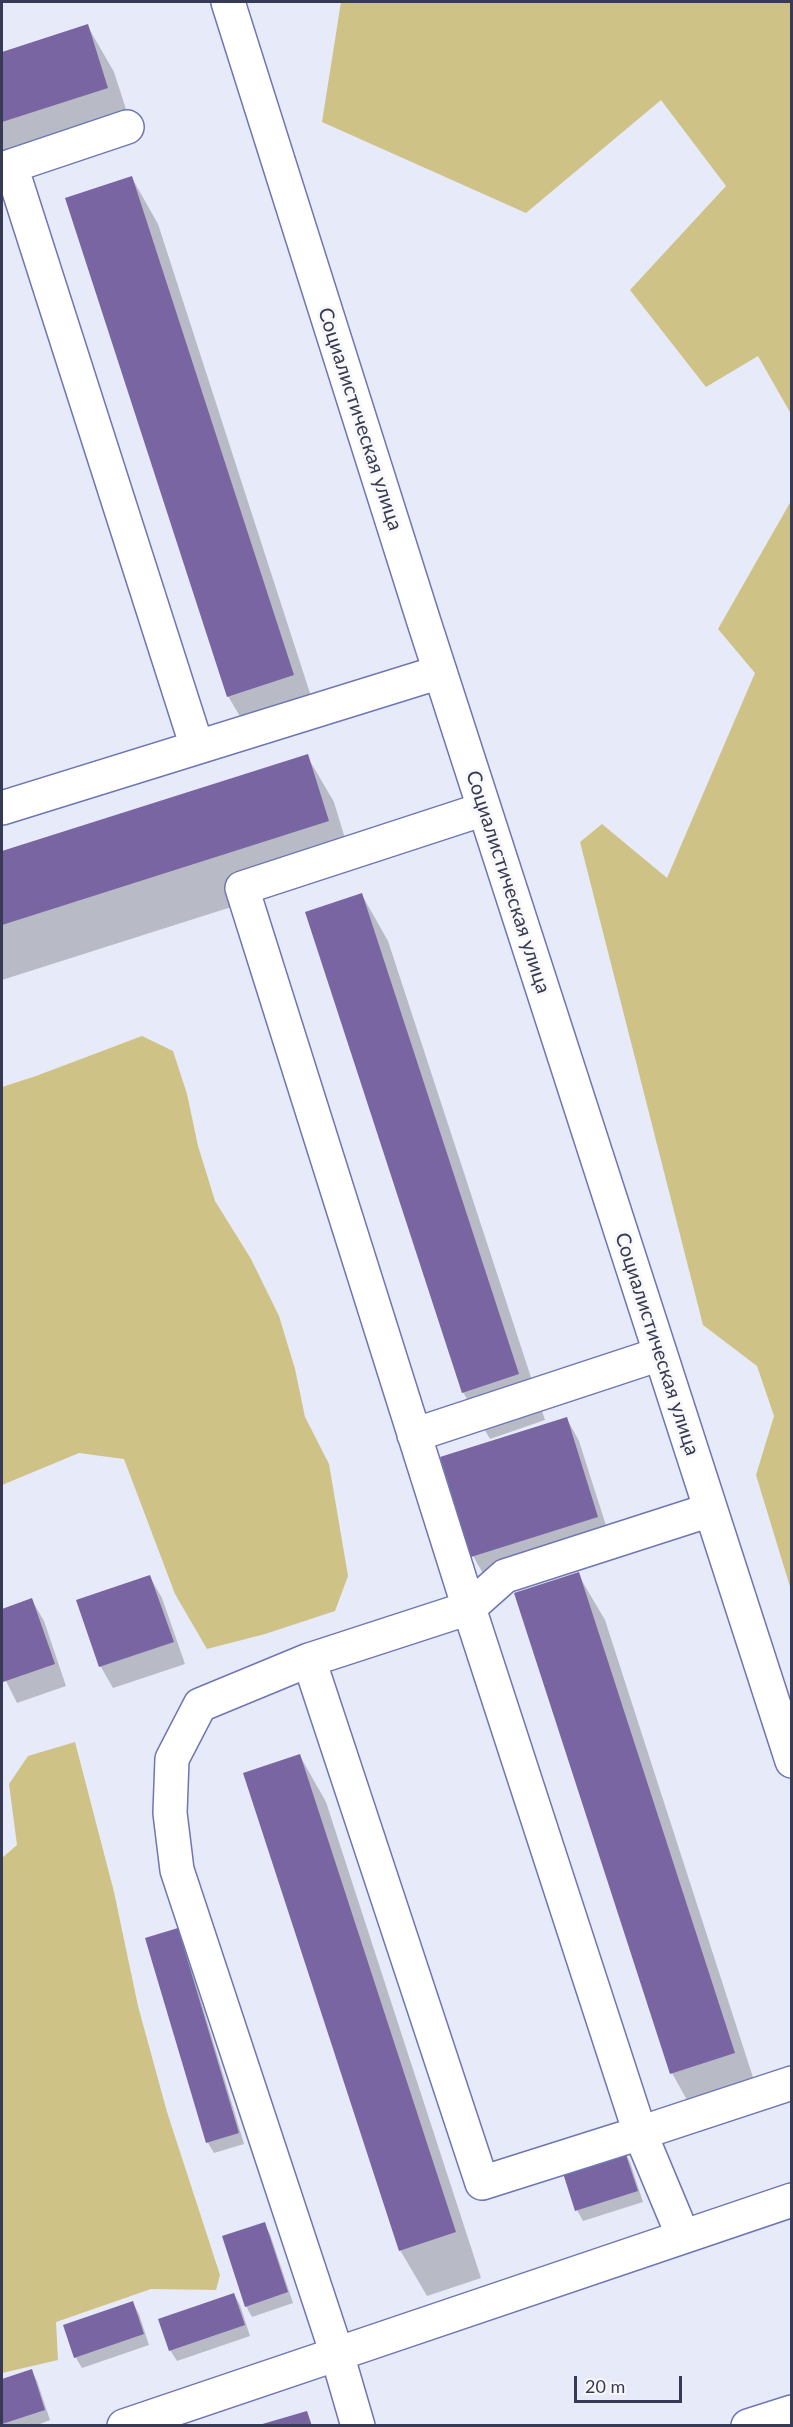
<!DOCTYPE html>
<meta charset="utf-8">
<style>
body{margin:0}
#map{position:relative;width:793px;height:2427px;overflow:hidden;background:#e7eaf8;font-family:Lato,sans-serif}
canvas{display:block}
.frame{position:absolute;inset:0;border:3px solid #363a55;pointer-events:none}
.scale{position:absolute;left:574px;top:2376px;width:108px;height:27px;box-sizing:border-box;border:3px solid #363a55;border-top:0;padding-left:8px;font-size:18px;line-height:21px;white-space:nowrap;color:#363a55;-webkit-text-stroke:4px #f8f8f8;paint-order:stroke}
</style>
<div id="map">
<canvas width="793" height="2427"></canvas>
<div class="frame"></div>
<div class="scale">20 m</div>
</div>
<script>
const ctx = document.querySelector('canvas').getContext('2d');
ctx.lineJoin = 'round';
function fillPath(path, color) { ctx.fillStyle = color; ctx.fill(path, 'evenodd'); }
function stroke(path, color, width, dash) { ctx.strokeStyle = color; ctx.lineWidth = width; ctx.lineCap = dash ? 'butt' : 'round'; ctx.setLineDash(dash || []); ctx.stroke(path); }
function drawText(font, color, halo, rows, align = 'center') {
  ctx.font = font + ' Lato,sans-serif'; ctx.lineWidth = 6; ctx.setLineDash([]); ctx.textBaseline = 'middle'; ctx.strokeStyle = halo; ctx.fillStyle = color; for (const [text, x, y, turn = 0] of rows) {
    ctx.save(); ctx.translate(x, y); ctx.rotate((+turn || 0) * Math.PI / 180); ctx.textAlign = isNaN(turn) ? turn : align; if (halo) ctx.strokeText(text, 0, 0); ctx.fillText(text, 0, 0); ctx.restore();
  }
}
fillPath(new Path2D(`
 M341 2H791V414L758 356 706 387 630 290 726 186 661 100 526 213 322 122Z
 M791 501V1590L756 1475 774 1416 757 1366 703 1325 580 842 602 824 667 878 755 673 718 629Z
 M142 1036 173 1051 187 1094 198 1146 215 1201 251 1259 279 1316 295 1369 305 1417 329 1464 348 1576 335 1611 265 1634 207 1649 175 1594 124 1459 79 1453 2 1485V1087L36 1076Z
 M75 1742 114 1892 138 2006 167 2112 220 2275 216 2290 151 2289 56 2322 58 2360 2 2373V1858L17 1845 9 1784 28 1756Z`), '#cec287');
fillPath(new Path2D(`
 M87 25 114 72 134 134 2 177V53Z
 M132 178 158 224 319 721 255 742 228 696Z
 M307 756 334 802 354 868 2 980V852Z
 M362 895 388 941 545 1420 490 1439 463 1392Z
 M567 1419 579 1441 610 1538 485 1577 473 1556Z
 M578 1574 605 1620 760 2099 698 2120 672 2073Z
 M150 1577 162 1598 185 1664 113 1688 101 1667 78 1601Z
 M32 1600 44 1621 66 1686 17 1703 2 1673V1611Z
 M300 1756 326 1802 481 2278 427 2296 400 2250Z
 M177 1930 183 1941 244 2144 214 2153 208 2143 147 1939Z
 M624 2151 630 2162 643 2202 583 2221 577 2210Z
 M264 2224 270 2234 293 2303 252 2317 246 2306Z
 M234 2294 240 2305 250 2336 177 2361 170 2350Z
 M133 2303 139 2314 149 2345 82 2368 76 2358 65 2326Z
 M31 2370 37 2381 50 2420 35 2426H2V2380Z`), '#0003');
fillPath(new Path2D(`
 M88 24 108 88 2 122V52Z
 M132 176 294 675 227 697 65 198Z
 M308 754 329 821 2 925V851Z
 M362 893 519 1374 462 1393 305 912Z
 M567 1417 598 1517 471 1557 440 1457Z
 M579 1572 735 2053 670 2074 514 1593Z
 M150 1575 174 1642 99 1667 76 1600Z
 M32 1598 55 1664 3 1682 2 1609Z
 M300 1754 456 2232 399 2251 243 1773Z
 M178 1928 239 2133 206 2143 145 1938Z
 M624 2149 638 2191 575 2211 562 2170Z
 M265 2222 288 2292 245 2307 222 2236Z
 M234 2293 245 2325 169 2351 158 2319Z
 M133 2301 144 2334 74 2358 63 2325Z
 M32 2369 45 2410 2 2424V2379Z
 M307 2411 312 2426H259V2425Z`), '#7865a1');
const minor = new Path2D(`
 M11 166 197 747
 M2 169 127 127
 M2 808 440 672
 M484 809 242 888 469 1608 640 2133 792 2083
 M414 1435 660 1354
 M683 2236 640 2133 482 2183 309 1660 469 1608 505 1576 710 1510
 M124 2426 337 2354 177 1870 170 1813 172 1759 200 1705 309 1660
 M358 2426 337 2354 792 2200
 M748 2426 792 2412`);
const major = new Path2D(`
 M228 2 424 622 792 1761`);
stroke(minor, '#6e76b3', 36);
stroke(major, '#6e76b3', 36);
stroke(minor, '#fff', 33);
stroke(major, '#fff', 33);
drawText('20px', '#363a55', '#f8f8f8', [
 ["Социалистическая улица",360,419,72],
 ["Социалистическая улица",508,882,72],
 ["Социалистическая улица",657,1344,72]
]);
</script>
